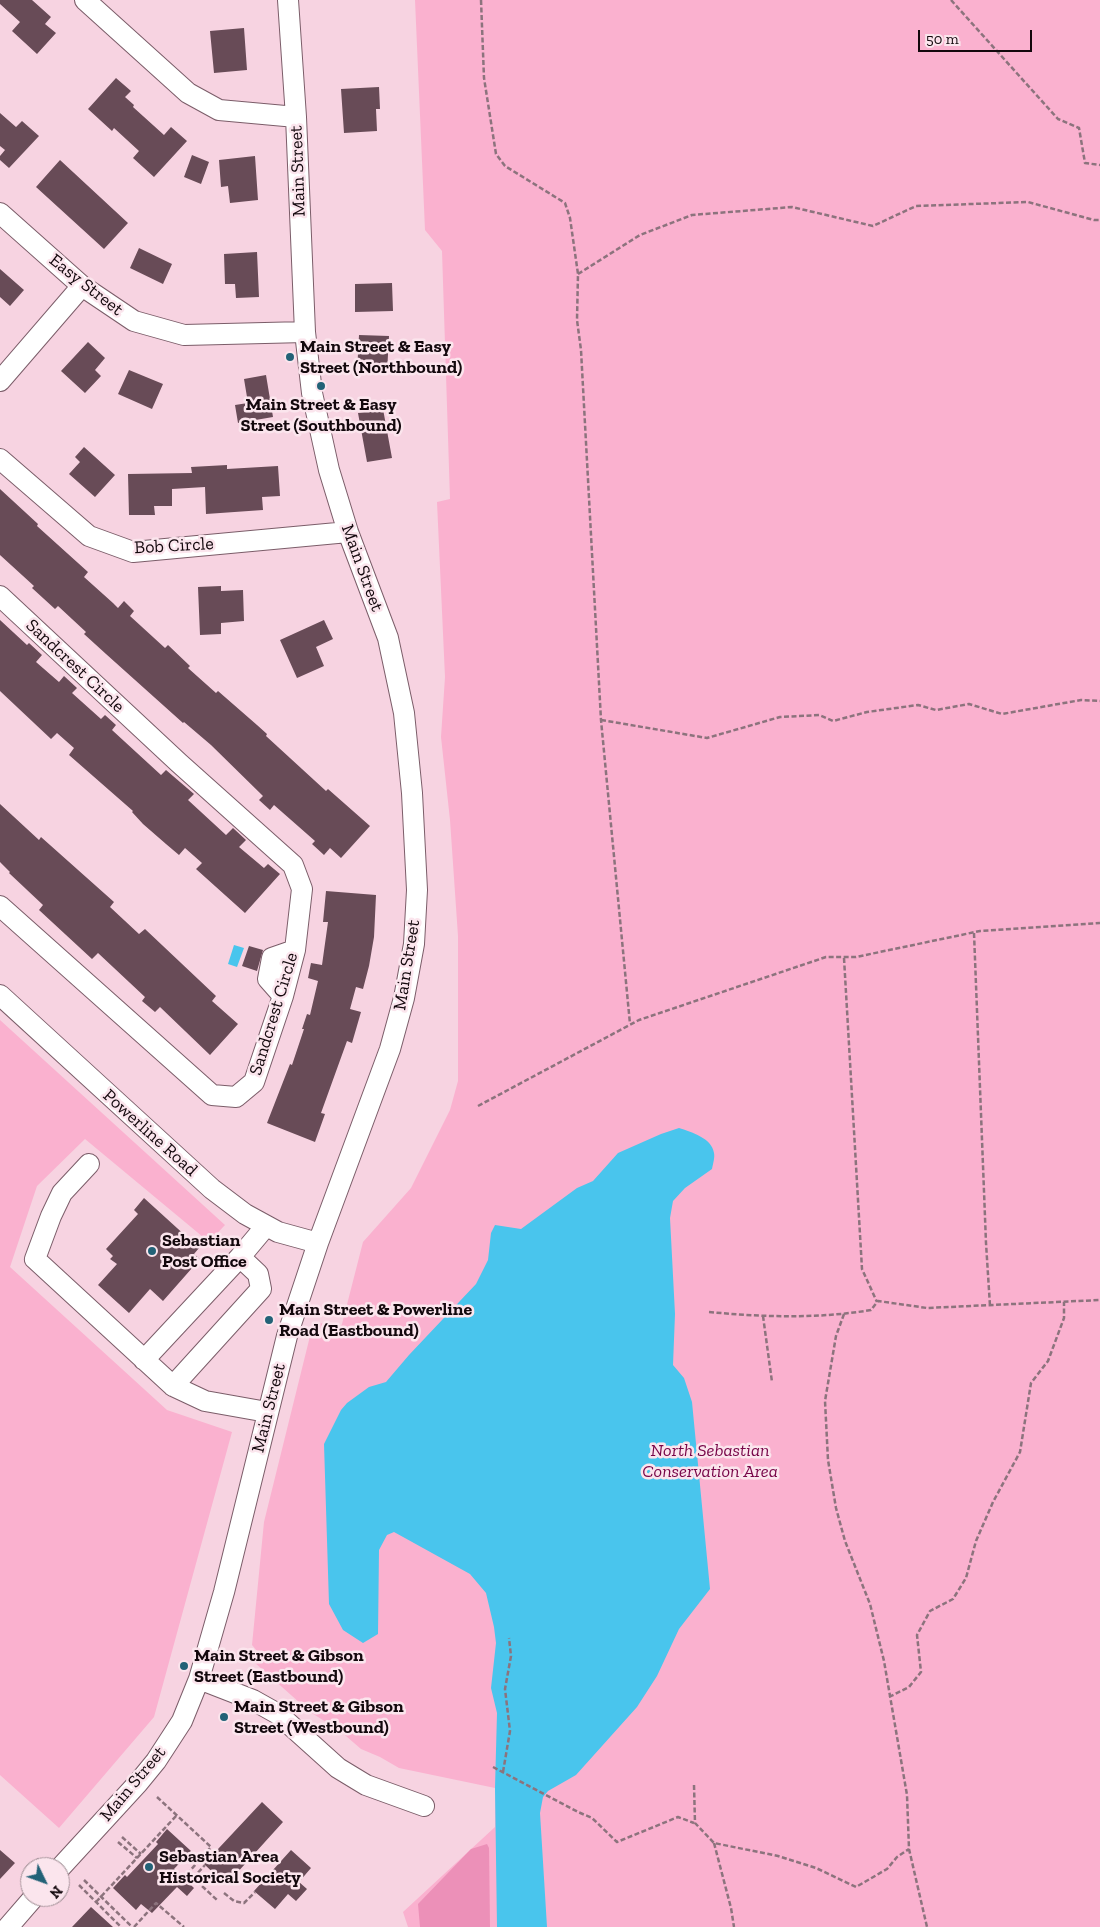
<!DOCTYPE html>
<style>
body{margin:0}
#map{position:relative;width:1100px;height:1927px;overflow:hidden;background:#f7d3e1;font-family:"Zilla Slab",serif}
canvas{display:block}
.north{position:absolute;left:20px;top:1857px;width:50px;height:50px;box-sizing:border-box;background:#fbe5ed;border:1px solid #9e8d93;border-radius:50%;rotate:132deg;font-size:14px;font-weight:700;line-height:20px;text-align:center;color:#13080d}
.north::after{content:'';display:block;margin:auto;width:18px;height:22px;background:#226277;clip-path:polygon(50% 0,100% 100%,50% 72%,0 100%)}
.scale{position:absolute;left:918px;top:30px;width:114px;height:22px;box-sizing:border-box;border:2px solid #13080d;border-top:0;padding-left:6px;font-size:15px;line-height:18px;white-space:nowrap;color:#13080d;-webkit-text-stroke:4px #fbe5ed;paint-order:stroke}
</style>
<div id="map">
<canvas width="1100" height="1927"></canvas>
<div class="north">N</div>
<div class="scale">50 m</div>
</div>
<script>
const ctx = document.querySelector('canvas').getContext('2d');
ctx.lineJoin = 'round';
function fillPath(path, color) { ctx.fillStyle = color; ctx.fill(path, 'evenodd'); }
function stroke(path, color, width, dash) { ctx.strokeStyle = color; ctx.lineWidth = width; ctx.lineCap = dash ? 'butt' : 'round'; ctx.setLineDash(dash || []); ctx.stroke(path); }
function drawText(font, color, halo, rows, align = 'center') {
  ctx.font = font + ' "Zilla Slab",serif'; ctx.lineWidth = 5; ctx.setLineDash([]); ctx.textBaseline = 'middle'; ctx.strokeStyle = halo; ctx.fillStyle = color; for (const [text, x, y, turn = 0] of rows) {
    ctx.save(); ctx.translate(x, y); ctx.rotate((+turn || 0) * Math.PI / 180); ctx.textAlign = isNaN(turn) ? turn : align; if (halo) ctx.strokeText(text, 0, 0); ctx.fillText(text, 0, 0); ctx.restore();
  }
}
fillPath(new Path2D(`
 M415 0H1100V1927H408L403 1912 495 1827V1788L399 1768 380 1757 361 1749 339 1730 310 1712 254 1662 257 1651 252 1645 264 1522 313 1324 318 1322 339 1330 342 1324 363 1242 411 1188 450 1110 458 1081V936L450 820 441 737 445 677 437 502 450 499 442 251 425 230Z
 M0 1020 225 1225 209 1242 85 1139 37 1186 10 1267 167 1410 232 1432 154 1717 59 1828 0 1775Z`), '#fab1cf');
fillPath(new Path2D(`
 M487 1844 489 1848 490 1927H420L418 1904 471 1849Z`), '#ec90b8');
fillPath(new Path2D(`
 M234 945 244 948 237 967 228 964Z
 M679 1128C691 1132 712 1138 714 1153 715 1157 713 1164 712 1169L685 1188 673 1201 670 1218 675 1314 673 1365 684 1378 692 1402 710 1589 679 1629 657 1676 637 1707 576 1775 548 1791 543 1797 540 1813 547 1927H497L495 1788 497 1713 491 1688 496 1643 494 1627 486 1593 470 1574 394 1532 387 1535 379 1550 378 1634 363 1643 343 1630 329 1604 324 1444 341 1410 347 1403 369 1387 386 1382 409 1355 476 1284 488 1260 491 1233 495 1225 521 1229 577 1188 593 1181 618 1153 661 1134Z`), '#49c5ed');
fillPath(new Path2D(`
 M0 0H32L51 17 45 24 56 33 37 54 12 31 20 22 0 4Z
 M244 28 247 70 214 73 210 31Z
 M116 78 131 91 125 97 134 105 133 107 164 135 171 127 187 141 154 177 133 158 139 151 114 128 112 131 88 109Z
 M379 87 380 109H376L377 131 344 133 341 89Z
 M0 113 16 127 22 121 39 136 9 168 0 160V156L5 150 0 146Z
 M192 155 209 162 201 184 184 177Z
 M255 156 258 200 230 203 228 186 221 187 219 160Z
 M60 160 128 223 104 249 36 187Z
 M139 248 172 264 163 284 130 268Z
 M257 252 259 297 236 298 235 284H225L224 254Z
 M0 269 24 290 10 306 0 297Z
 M392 283 393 311 355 312V284Z
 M359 335 389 336 387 373 357 372Z
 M88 342 105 358 95 370 101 376 85 393 61 371Z
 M129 370 163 384 152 409 118 394Z
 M266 375 273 417 238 423 235 405 248 403 244 379Z
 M383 409 392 458 367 462 358 413Z
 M84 447 115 475 95 497 69 474 80 462 75 457Z
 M227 465V469L278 466 280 496 262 497 263 510 206 514 205 487 172 489V506H154L155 515H129L128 474 192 473 191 467Z
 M0 489 38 524 37 526 88 572 84 577 113 603 118 608 124 601 134 611 130 616 165 648 168 645 190 666 188 668 216 693 218 691 257 725 267 734 266 736 326 791 328 789 370 826 341 858 330 848 324 855 312 844 315 841 274 805 270 810 259 800 263 796 211 745 184 722 183 723 106 654 84 634 86 632 58 606 55 609 32 588 34 586 0 555Z
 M221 586V591L243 590 244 621 221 623V634L200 635 198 587Z
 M0 620 27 645 29 643 42 655 36 662 59 682 64 676 77 688 72 693 101 719 105 715 116 725 112 730 161 775 166 770 194 794 188 800 226 835 233 828 246 840 239 847 264 868 268 864 280 874 245 913 196 869 202 863 185 848 179 855 166 844 143 824 132 812 133 811 69 755 74 748 57 733 51 739 0 691Z
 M324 620 333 639 316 647 324 666 297 678 280 640Z
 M0 804 39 840 41 837 114 902 110 907 139 934 145 929 216 996 212 1001 238 1024 210 1055 160 1007 155 1012 142 1001 145 997 98 953 92 959 39 910 43 905 9 873 10 872 0 862Z
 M326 891 376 895 374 937 369 966 363 989 356 987 350 1009 361 1012 352 1043 347 1041 321 1113 325 1114 315 1142 267 1123 290 1064 292 1065 304 1029H302L307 1014 310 1015 318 981 308 978 311 963 322 965 328 922H323Z
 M249 946 263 950 257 971 242 966Z
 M144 1198 199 1248 194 1254 200 1259 163 1301 150 1289 129 1313 98 1285 117 1264 110 1259 113 1256 106 1249 138 1214 134 1210Z
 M262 1802 283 1822 226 1885 204 1864Z
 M167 1829 191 1851 174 1869 194 1888 187 1896 177 1887 152 1913 141 1904 136 1910 113 1888 125 1875 127 1877 158 1844 156 1842Z
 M0 1850 15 1863 0 1879Z
 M291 1850 311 1868 299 1882 307 1889 296 1901 288 1894 275 1909 254 1891Z
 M91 1907 113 1927H72Z`), '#684b57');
const minor = new Path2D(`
 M85 0 188 93 219 110 296 117
 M0 213 82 286 134 321 184 335 305 332
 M0 381 82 286
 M0 459 89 536 133 552 348 532
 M0 596 179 763 293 865 302 889 295 950 283 996 254 1082 236 1097 212 1095 0 906
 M0 995 212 1189 245 1214 278 1232 318 1243
 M283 996 268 979 272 958 295 950
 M89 1164 62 1193 51 1216 35 1259 173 1386 205 1401 267 1412
 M144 1360 240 1257
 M173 1386 261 1289 258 1274 240 1257 266 1226
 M199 1679 253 1700 278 1714 338 1768 366 1785 424 1806
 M60 1868 138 1783 156 1761 182 1721 199 1679 224 1592 287 1336 318 1243 390 1049 404 998 414 944 417 890 412 793 404 713 388 638 348 532 329 470 312 393 305 332 296 117 288 0
 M8 1927 34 1897`);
stroke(minor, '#7b5d69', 22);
stroke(new Path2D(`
 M481 0 484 78 496 154 505 166 565 203 570 218 578 274 577 320 581 350 601 720 630 1024
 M951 0 1058 119 1079 128 1085 163 1100 165
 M578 274 640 235 692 215 792 207 873 226 916 206 1028 202 1094 220H1100
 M601 720 707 738 780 717 819 715 833 721 867 712 918 705 936 710 969 704 1002 714 1081 700 1100 701
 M974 933 986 1243 990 1306
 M844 958 862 1269 877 1302
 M478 1106 639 1020 826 957H856L980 931 1100 923
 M709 1312C763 1317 817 1319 871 1310L878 1301 927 1308 1100 1300
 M844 1314 836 1336 825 1401 828 1460 836 1508 845 1541 870 1604 884 1661 907 1795 909 1849 927 1927
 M763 1316 772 1382
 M889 1697 909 1687 921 1672 917 1635 930 1611 953 1599 966 1578 976 1541 993 1502 1020 1452 1031 1383 1048 1361 1064 1318V1302
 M493 1767 578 1812 592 1818 617 1842 678 1817 694 1823
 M503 1772 510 1731 505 1689 511 1656 509 1638
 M694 1785 695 1823 714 1843 778 1856 816 1868 856 1887 887 1869 897 1857 909 1849
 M157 1797 211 1847 188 1873 217 1900
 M122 1837 141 1854
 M118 1842 137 1858
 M714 1843 731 1908 734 1927
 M37 1859 43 1864
 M193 1878 205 1865
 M84 1880 132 1927
 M79 1885 121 1927
 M224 1893 234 1901 244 1903 255 1892
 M96 1902 177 1815
 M134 1927 156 1903 184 1927`), '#8c737d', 2.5, [5, 2.5]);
stroke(minor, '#fff', 20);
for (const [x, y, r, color] of [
 [290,357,5,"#226277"],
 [321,386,5,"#226277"],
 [152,1251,5,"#226277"],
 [269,1320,5,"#226277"],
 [184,1666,5,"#226277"],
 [224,1717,5,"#226277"],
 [149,1867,5,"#226277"]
]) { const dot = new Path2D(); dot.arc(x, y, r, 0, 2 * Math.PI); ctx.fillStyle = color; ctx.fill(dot); stroke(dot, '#fbe5ed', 2); }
drawText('18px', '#13080d', '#fbe5ed', [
 ["Main Street",298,171,-92],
 ["Easy Street",86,285,38],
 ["Bob Circle",174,546,-3],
 ["Main Street",362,568,70],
 ["Sandcrest Circle",75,666,43],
 ["Main Street",407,965,-81],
 ["Sandcrest Circle",274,1014,-73],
 ["Powerline Road",150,1133,42],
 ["Main Street",269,1408,-76],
 ["Main Street",133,1784,-50]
]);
drawText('bold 18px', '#13080d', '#fbe5ed', [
 ["Main Street & Easy",300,347],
 ["Street (Northbound)",300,368],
 ["Main Street & Easy",321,405,"center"],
 ["Street (Southbound)",321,426,"center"],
 ["Sebastian",162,1241],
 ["Post Office",162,1262],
 ["Main Street & Powerline",279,1310],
 ["Road (Eastbound)",279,1331],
 ["Main Street & Gibson",194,1656],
 ["Street (Eastbound)",194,1677],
 ["Main Street & Gibson",234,1707],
 ["Street (Westbound)",234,1728],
 ["Sebastian Area",159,1857],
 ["Historical Society",159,1878]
], 'left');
drawText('italic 18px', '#770548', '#fbe5ed', [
 ["North Sebastian",710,1451],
 ["Conservation Area",710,1472]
]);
</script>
